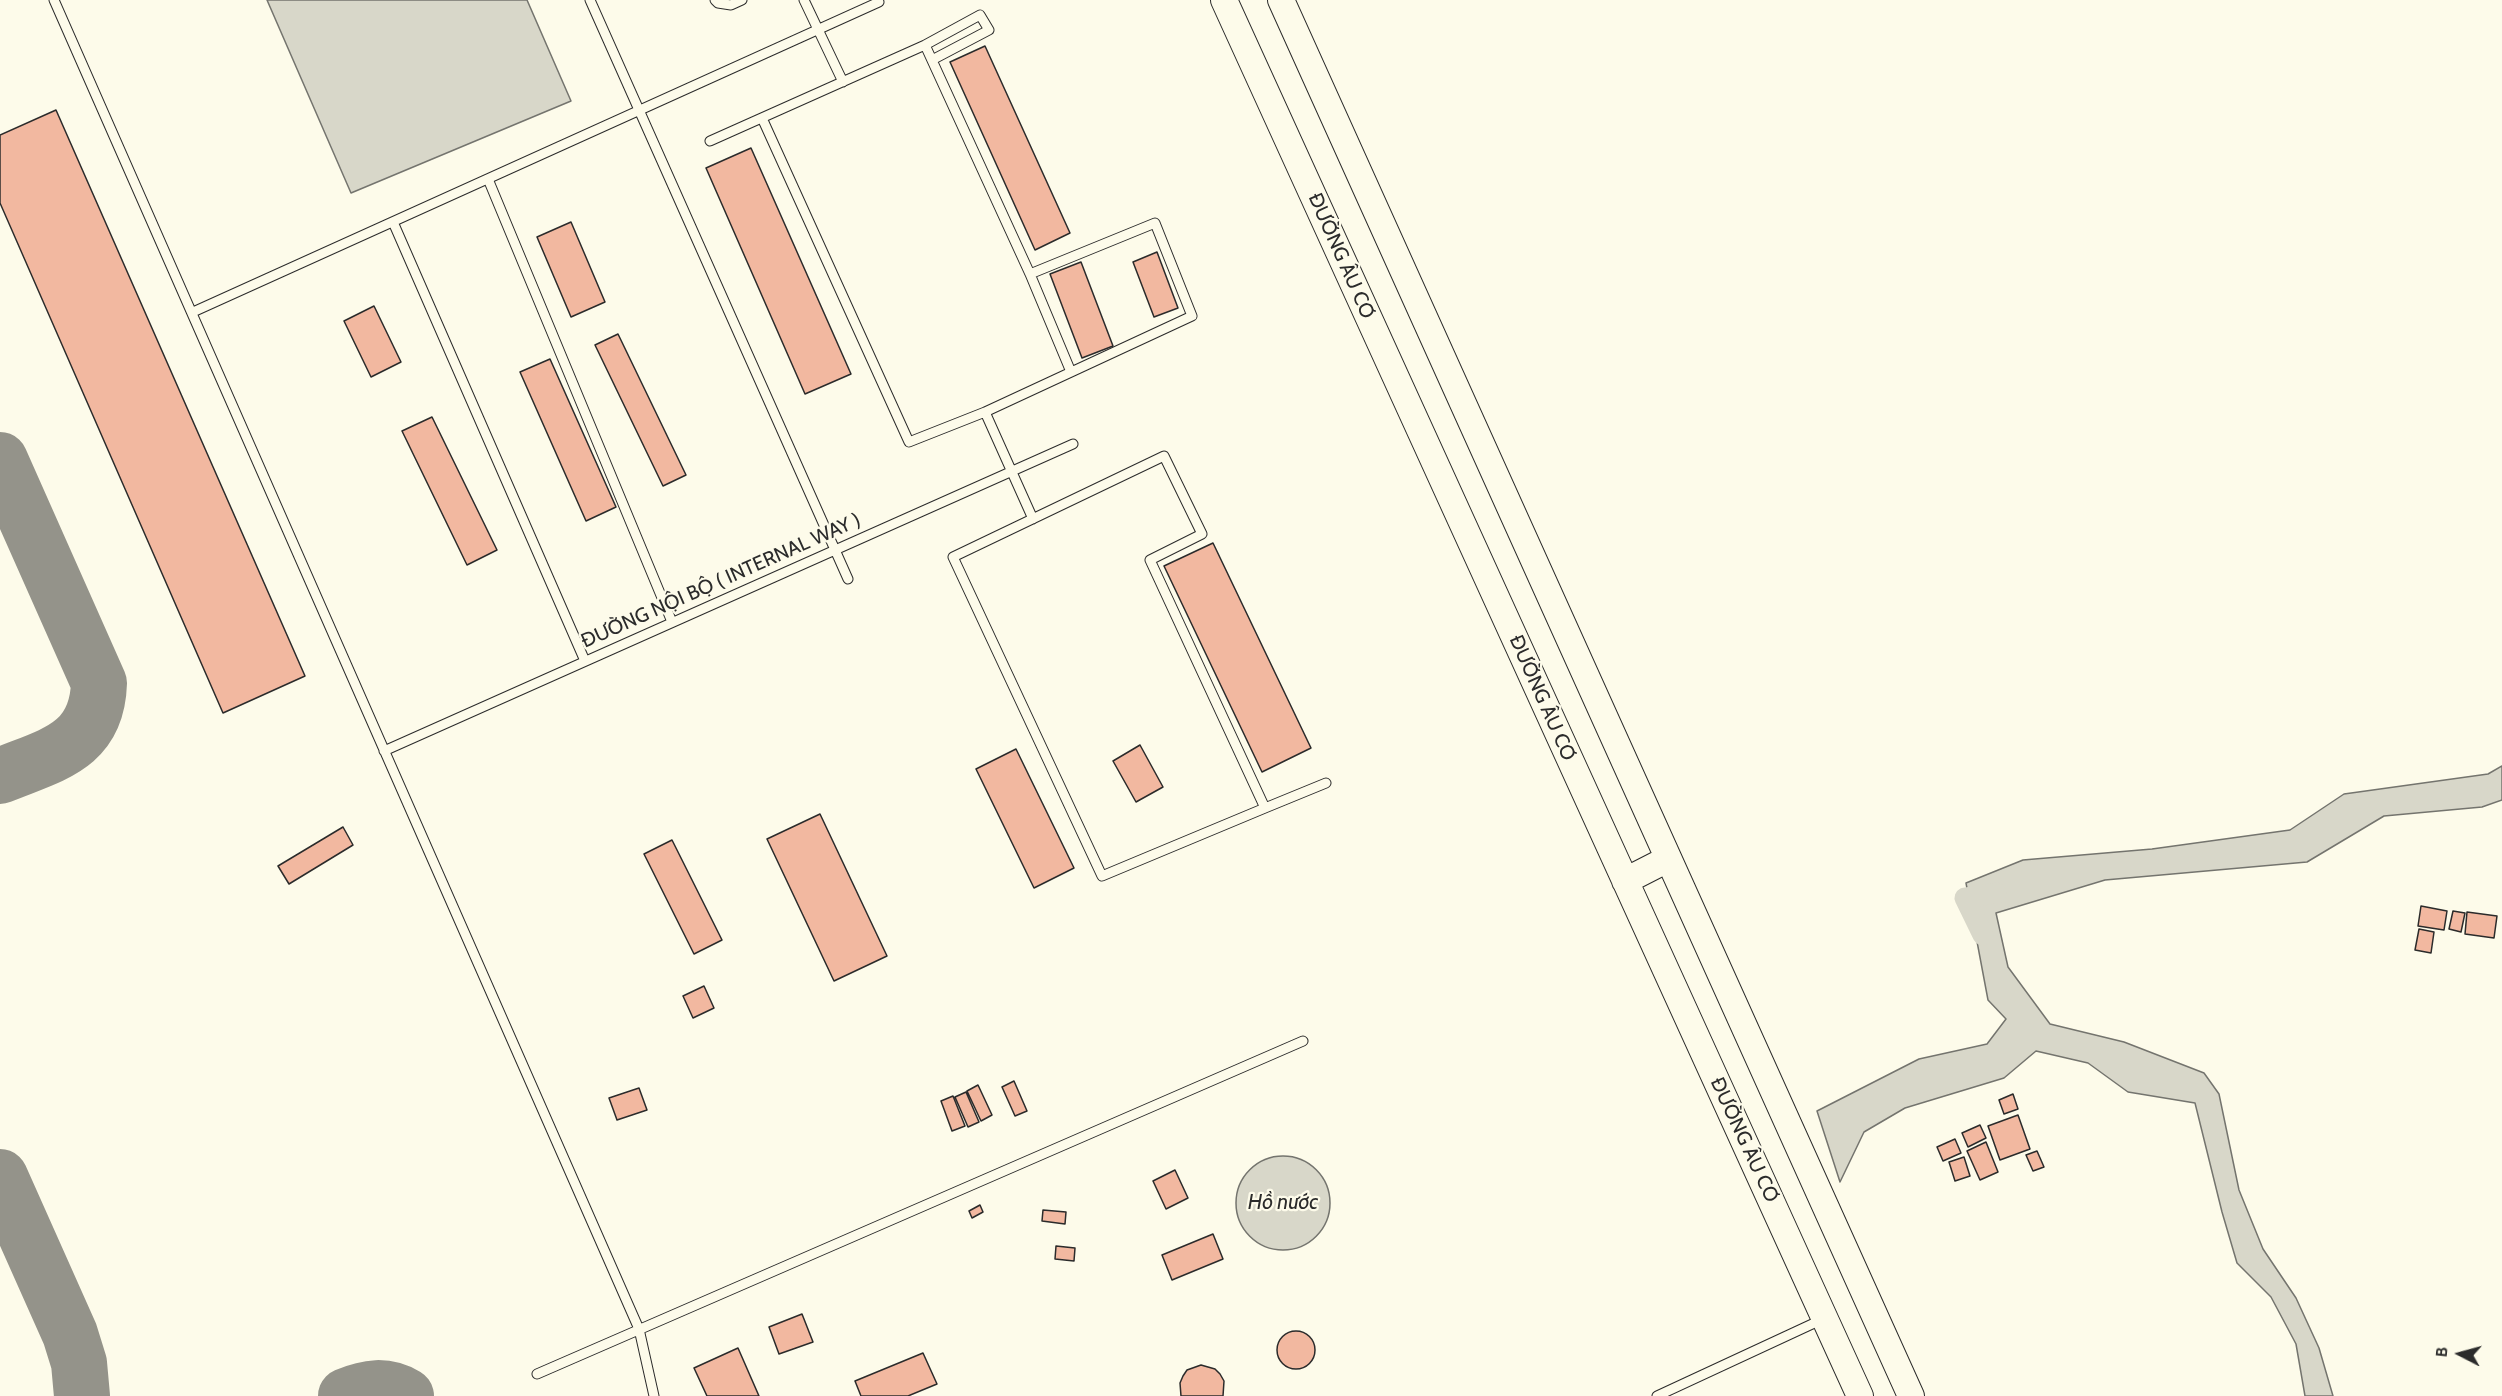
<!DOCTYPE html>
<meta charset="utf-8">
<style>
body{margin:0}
#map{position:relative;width:2502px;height:1396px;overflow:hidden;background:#fdfbea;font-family:Cabin,sans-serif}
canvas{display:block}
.north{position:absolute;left:2430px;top:1324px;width:60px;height:60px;-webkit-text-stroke:4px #fdfbea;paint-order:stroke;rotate:276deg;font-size:16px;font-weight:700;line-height:24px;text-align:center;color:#2b2b2b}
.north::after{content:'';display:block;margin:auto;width:21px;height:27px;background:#2b2b2b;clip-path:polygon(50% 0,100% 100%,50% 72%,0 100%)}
</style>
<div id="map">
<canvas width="2502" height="1396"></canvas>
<div class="north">B</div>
</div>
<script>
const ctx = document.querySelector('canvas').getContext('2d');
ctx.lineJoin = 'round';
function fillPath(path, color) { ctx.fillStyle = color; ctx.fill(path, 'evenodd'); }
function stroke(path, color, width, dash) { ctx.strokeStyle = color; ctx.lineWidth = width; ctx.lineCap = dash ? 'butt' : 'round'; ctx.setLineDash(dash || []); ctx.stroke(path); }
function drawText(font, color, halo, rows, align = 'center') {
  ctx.font = font + ' Cabin,sans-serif'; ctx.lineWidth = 4.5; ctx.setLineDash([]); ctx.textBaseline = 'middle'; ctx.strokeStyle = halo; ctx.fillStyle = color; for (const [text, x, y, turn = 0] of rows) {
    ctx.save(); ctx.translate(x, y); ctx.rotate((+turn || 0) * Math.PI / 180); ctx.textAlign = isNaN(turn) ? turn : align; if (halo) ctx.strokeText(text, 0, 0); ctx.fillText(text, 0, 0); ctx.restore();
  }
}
const water = new Path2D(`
 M267 0H527L571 101 351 193Z
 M2502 766V800L2482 807 2384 816 2307 862 2105 880 1996 913 2008 967 2050 1024 2124 1042 2204 1073 2219 1094 2239 1190 2263 1249 2296 1298 2319 1348 2333 1396H2305L2296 1344 2271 1297 2237 1263 2222 1212 2195 1103 2128 1092 2088 1063 2036 1051 2004 1078 1905 1108 1864 1132 1840 1182 1817 1111 1919 1059 1987 1044 2006 1019 1988 1000 1966 883 2023 860 2152 849 2290 830 2344 794 2488 774Z
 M1236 1203a47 47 0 1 1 94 0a47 47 0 1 1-94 0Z`);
fillPath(water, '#d8d7c9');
stroke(water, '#74746e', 1.5);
stroke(new Path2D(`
 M1983 935 1965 898 1996 893`), '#d8d7c9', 21);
stroke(new Path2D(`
 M0 460 99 683C97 748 50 755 0 776
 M0 1177 70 1334 79 1363 82 1396
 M346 1396C367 1387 386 1384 406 1396`), '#94938a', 56);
const building = new Path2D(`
 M985 46 1070 233 1035 250 950 62Z
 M56 110 305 676 223 713 0 203V135Z
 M751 148 851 374 805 394 706 168Z
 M571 222 605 302 571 317 537 237Z
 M1157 252 1178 308 1154 317 1133 262Z
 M1081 262 1113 346 1082 358 1050 274Z
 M374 306 401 362 371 377 344 321Z
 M618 334 686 475 663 486 595 345Z
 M550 359 616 507 586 521 520 372Z
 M432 417 497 550 467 565 402 431Z
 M1213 543 1311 748 1262 772 1164 566Z
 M1140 745 1163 787 1136 802 1113 761Z
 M1016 749 1074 868 1034 888 976 769Z
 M820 814 887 956 834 981 767 839Z
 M343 827 353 845 289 884 278 866Z
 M672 840 722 940 694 954 644 854Z
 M2421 906 2447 911 2444 930 2418 926Z
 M2453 911 2465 913 2461 932 2449 929Z
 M2467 912 2497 916 2494 938 2465 934Z
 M2419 929 2434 932 2431 953 2415 950Z
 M704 986 714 1008 693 1018 683 996Z
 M1014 1081 1027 1111 1015 1116 1002 1087Z
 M978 1085 992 1115 981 1121 967 1091Z
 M639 1088 647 1110 617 1120 609 1098Z
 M966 1092 979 1122 968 1127 955 1097Z
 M2013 1094 2018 1109 2004 1114 1999 1100Z
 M953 1096 965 1126 952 1131 941 1101Z
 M2018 1115 2030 1149 2000 1160 1988 1126Z
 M1980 1125 1986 1138 1968 1147 1962 1133Z
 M1955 1139 1961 1153 1943 1161 1937 1147Z
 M1986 1142 1998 1172 1980 1180 1967 1151Z
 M2037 1151 2044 1167 2033 1171 2026 1155Z
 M1964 1157 1970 1176 1955 1181 1949 1162Z
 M1175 1170 1188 1198 1166 1209 1153 1181Z
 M980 1205 983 1212 972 1218 969 1211Z
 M1043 1210 1066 1212 1065 1224 1042 1221Z
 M1213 1234 1223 1259 1172 1280 1162 1255Z
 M1056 1246 1075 1248 1074 1261 1055 1259Z
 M802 1314 813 1342 779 1354 769 1327Z
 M1277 1350a19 19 0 1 1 38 0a19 19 0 1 1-38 0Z
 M738 1348 759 1396H707L694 1368Z
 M923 1353 937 1384 908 1396H861L855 1381Z
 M1201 1365 1215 1369 1220 1374 1224 1381 1223 1396H1181L1180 1383 1183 1376 1187 1370Z`);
fillPath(building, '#f2b8a0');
stroke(building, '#2b2b2b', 1.5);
const lane = new Path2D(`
 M54 0 639 1329 654 1396
 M590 0 848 579
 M715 0 718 3 731 5 742 0
 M804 0 843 82
 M932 60 989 30 980 15 925 45 1030 274 1155 223 1192 316 985 412 1033 519
 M762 118 909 442 985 412
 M710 141 925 45
 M488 179 672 622
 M393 222 585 661
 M1030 274 1071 372
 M193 312 879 2
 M1164 456 1202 534 1150 560 1265 808 1102 876 953 557Z
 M384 751 1073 444
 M1265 808 1326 783
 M537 1374 1303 1041
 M1657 1396 1823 1319`);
const secondary = new Path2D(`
 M1224 0 1860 1396
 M1281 0 1911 1396
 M1625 881 1668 859`);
stroke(lane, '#2b2b2b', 11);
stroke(secondary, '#2b2b2b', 28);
stroke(lane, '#fdfbea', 9);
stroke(secondary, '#fdfbea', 26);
drawText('20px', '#2b2b2b', '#fdfbea', [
 ["ĐƯỜNG ÂU CƠ",1341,256,66],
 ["ĐƯỜNG NỘI BỘ ( INTERNAL WAY )",721,581,-24],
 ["ĐƯỜNG ÂU CƠ",1542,698,66],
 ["ĐƯỜNG ÂU CƠ",1744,1140,65]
]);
drawText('italic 21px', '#2b2b2b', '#fdfbea', [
 ["Hồ nước",1283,1203]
]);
</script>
